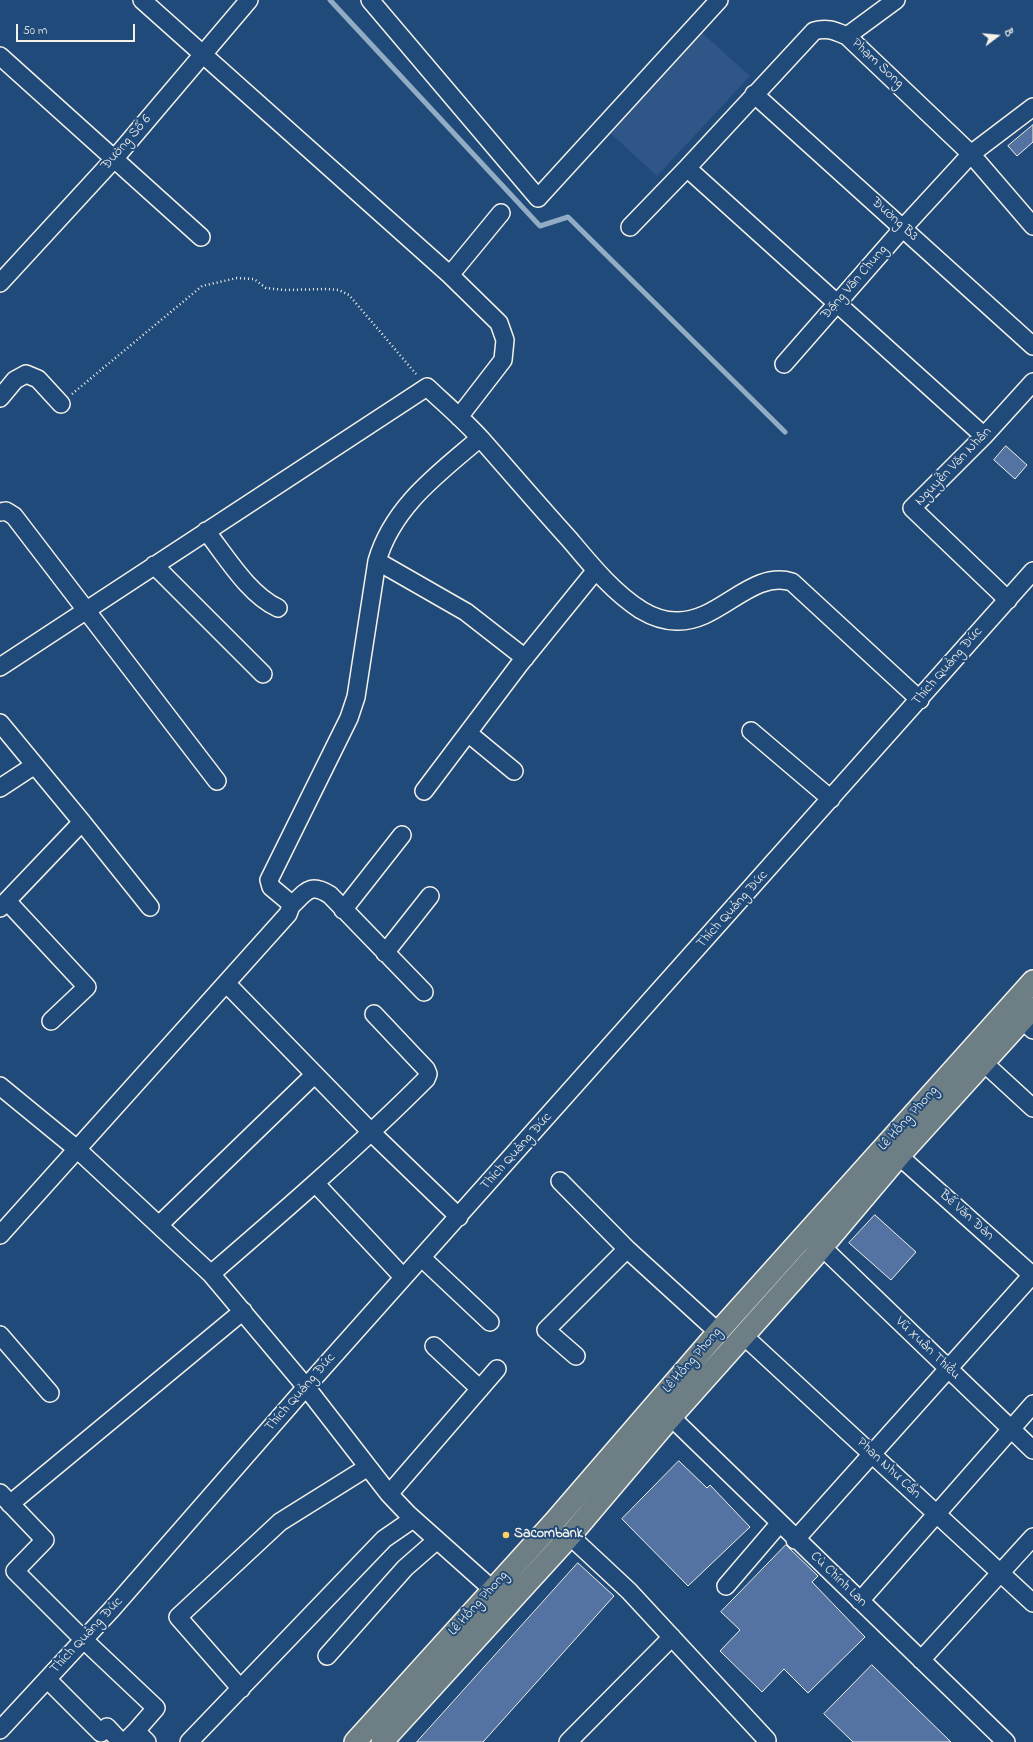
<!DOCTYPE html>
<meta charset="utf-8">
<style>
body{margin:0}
#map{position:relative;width:1033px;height:1742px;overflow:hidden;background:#1f4a7a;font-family:"Indie Flower",sans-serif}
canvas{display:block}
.north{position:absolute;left:977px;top:16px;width:40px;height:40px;-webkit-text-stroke:3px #1f4a7a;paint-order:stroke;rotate:74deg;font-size:11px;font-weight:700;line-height:16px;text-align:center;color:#f4f1e8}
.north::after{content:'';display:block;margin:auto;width:14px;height:18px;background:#f4f1e8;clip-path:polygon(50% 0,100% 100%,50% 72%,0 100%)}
.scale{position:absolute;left:16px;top:24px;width:119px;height:18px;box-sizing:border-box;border:2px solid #f4f1e8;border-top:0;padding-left:5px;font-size:12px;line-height:14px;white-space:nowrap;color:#f4f1e8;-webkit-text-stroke:3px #1f4a7a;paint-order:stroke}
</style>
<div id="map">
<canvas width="1033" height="1742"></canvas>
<div class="north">B</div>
<div class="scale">50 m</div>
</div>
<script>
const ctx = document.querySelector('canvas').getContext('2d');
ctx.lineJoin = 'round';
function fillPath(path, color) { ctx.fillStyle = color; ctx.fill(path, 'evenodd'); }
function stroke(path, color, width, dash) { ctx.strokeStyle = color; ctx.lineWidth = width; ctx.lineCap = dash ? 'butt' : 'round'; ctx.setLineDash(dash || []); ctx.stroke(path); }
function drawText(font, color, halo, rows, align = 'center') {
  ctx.font = font + ' "Indie Flower",sans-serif'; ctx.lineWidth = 4; ctx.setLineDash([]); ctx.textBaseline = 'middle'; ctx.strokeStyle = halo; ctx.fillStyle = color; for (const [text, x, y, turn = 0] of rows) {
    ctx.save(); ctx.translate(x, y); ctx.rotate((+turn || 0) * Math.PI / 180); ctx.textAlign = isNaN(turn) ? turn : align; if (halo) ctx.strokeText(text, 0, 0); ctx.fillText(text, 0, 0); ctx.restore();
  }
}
fillPath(new Path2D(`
 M701 32 750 76 657 176 608 131Z`), '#2f5686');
stroke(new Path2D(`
 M330 0 540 226 568 217 785 432`), '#92adc3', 5);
const building = new Path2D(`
 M1033 125V142L1017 156 1008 146Z
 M1006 446 1027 465 1015 479 994 460Z
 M875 1215 916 1252 891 1280 849 1243Z
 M679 1461 707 1488 710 1485 750 1527 688 1586 622 1519Z
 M786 1545 818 1576 812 1582 865 1637 808 1693 784 1669 762 1692 720 1651 740 1630 721 1612Z
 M578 1563 614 1596 483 1742H417Z
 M872 1665 951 1742H853L824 1714Z`);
fillPath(building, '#5472a2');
stroke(building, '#f4f1e8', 1);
const minor = new Path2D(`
 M142 0 450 275 499 323 505 340 503 360 459 417
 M370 0 538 198 719 0
 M847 36 896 0
 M0 56 201 237
 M754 94 1033 346
 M687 168 984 436
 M630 227 687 168 814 31C827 27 835 31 847 36L971 154 1033 226
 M450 275 501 213
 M0 283 115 158 249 0
 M784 364 903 228 971 154 1033 107
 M0 398 15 380 26 374 38 379 61 404
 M0 512 6 511 14 516 217 781
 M206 531C226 556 248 594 278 608
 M377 561 466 612 525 658
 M154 565 263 674
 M1008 600 912 508 984 436 1033 382
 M0 667 427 387C445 404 465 421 482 440 511 473 540 507 570 540 591 565 613 592 641 610 651 616 664 621 676 621 719 623 751 569 792 582L920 700
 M0 723 82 822 0 908
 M751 731 831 799
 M468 733 514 771
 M0 788 35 765
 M424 791 519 665 596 570
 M82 822 150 907
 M7 901 87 987 51 1021
 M291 906C306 892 310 882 330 895L424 992
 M343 910 402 835
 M385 953 430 896
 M226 983 372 1133 459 1217
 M1023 1020 1033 1030
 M984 1063 1033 1108
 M0 1086 78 1150 211 1274 306 1387 389 1494 408 1514 492 1589
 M899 1156 1033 1276
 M560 1181 627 1249
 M316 1184 403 1277
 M159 1225 314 1075
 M0 1235 288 914 291 906 289 902 271 887 269 880 349 718 356 697 377 561C393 506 438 474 480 438
 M822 1247 1033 1450
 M422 1258 490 1322
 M211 1274C284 1211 357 1148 426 1079L428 1074 426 1069 374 1014
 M0 1335 50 1393
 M744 1336 1033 1603
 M434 1346 480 1389
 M576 1356 546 1330 627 1249 718 1332
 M671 1417 1006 1742
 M0 1493 45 1540 15 1571 84 1640 156 1708 136 1731
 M389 1494 497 1369
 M10 1504 243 1311
 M570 1536 629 1591 767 1740
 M795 1540 1033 1274
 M726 1586 779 1524
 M860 1601 1033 1404
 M327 1656 405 1568 437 1540
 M921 1660 1033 1537
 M47 1679 101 1733 107 1727 121 1742
 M241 1689 178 1617 280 1522 368 1467
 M0 1730 113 1608 306 1387 1033 571
 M128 1739 136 1731 147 1742
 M189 1742 384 1539 413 1519
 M568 1742 672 1637`);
const major = new Path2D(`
 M355 1742 554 1522 718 1332 1033 981
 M382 1742 570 1536 671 1417 812 1259 899 1156 1033 1008`);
stroke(minor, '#f4f1e8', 20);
stroke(major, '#f4f1e8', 24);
stroke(new Path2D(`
 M72 394 202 286 237 278 254 279 266 288 284 290 327 289 339 290 349 295 416 374`), '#f4f1e8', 2.5, [1, 3]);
stroke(minor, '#1f4a7a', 17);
stroke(major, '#6d7e84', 21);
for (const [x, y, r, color] of [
 [506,1535,4,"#ffd166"]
]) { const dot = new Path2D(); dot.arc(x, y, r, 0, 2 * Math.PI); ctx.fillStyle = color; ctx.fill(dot); stroke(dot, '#1f4a7a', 1.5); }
drawText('14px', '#f4f1e8', '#1f4a7a', [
 ["Phạm Song",877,64,43],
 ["Đường Số 6",127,143,-49],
 ["Đường B3",894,220,42],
 ["Đặng Văn Chung",855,283,-49],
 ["Nguyễn Văn Nhân",954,467,-46],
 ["Thích Quảng Đức",948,667,-49],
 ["Thích Quảng Đức",733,910,-48],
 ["Lê Hồng Phong",909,1119,-48],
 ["Thích Quảng Đức",517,1152,-48],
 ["Bế Văn Đàn",966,1216,42],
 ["Vũ Xuân Thiều",927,1349,44],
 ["Lê Hồng Phong",693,1361,-49],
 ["Thích Quảng Đức",301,1393,-49],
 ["Phan Như Cẩn",888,1469,43],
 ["Cù Chính Lan",838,1580,44],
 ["Lê Hồng Phong",479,1604,-48],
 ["Thích Quảng Đức",87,1636,-47]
]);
drawText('bold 14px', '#f4f1e8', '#1f4a7a', [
 ["Sacombank",514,1535]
], 'left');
</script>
